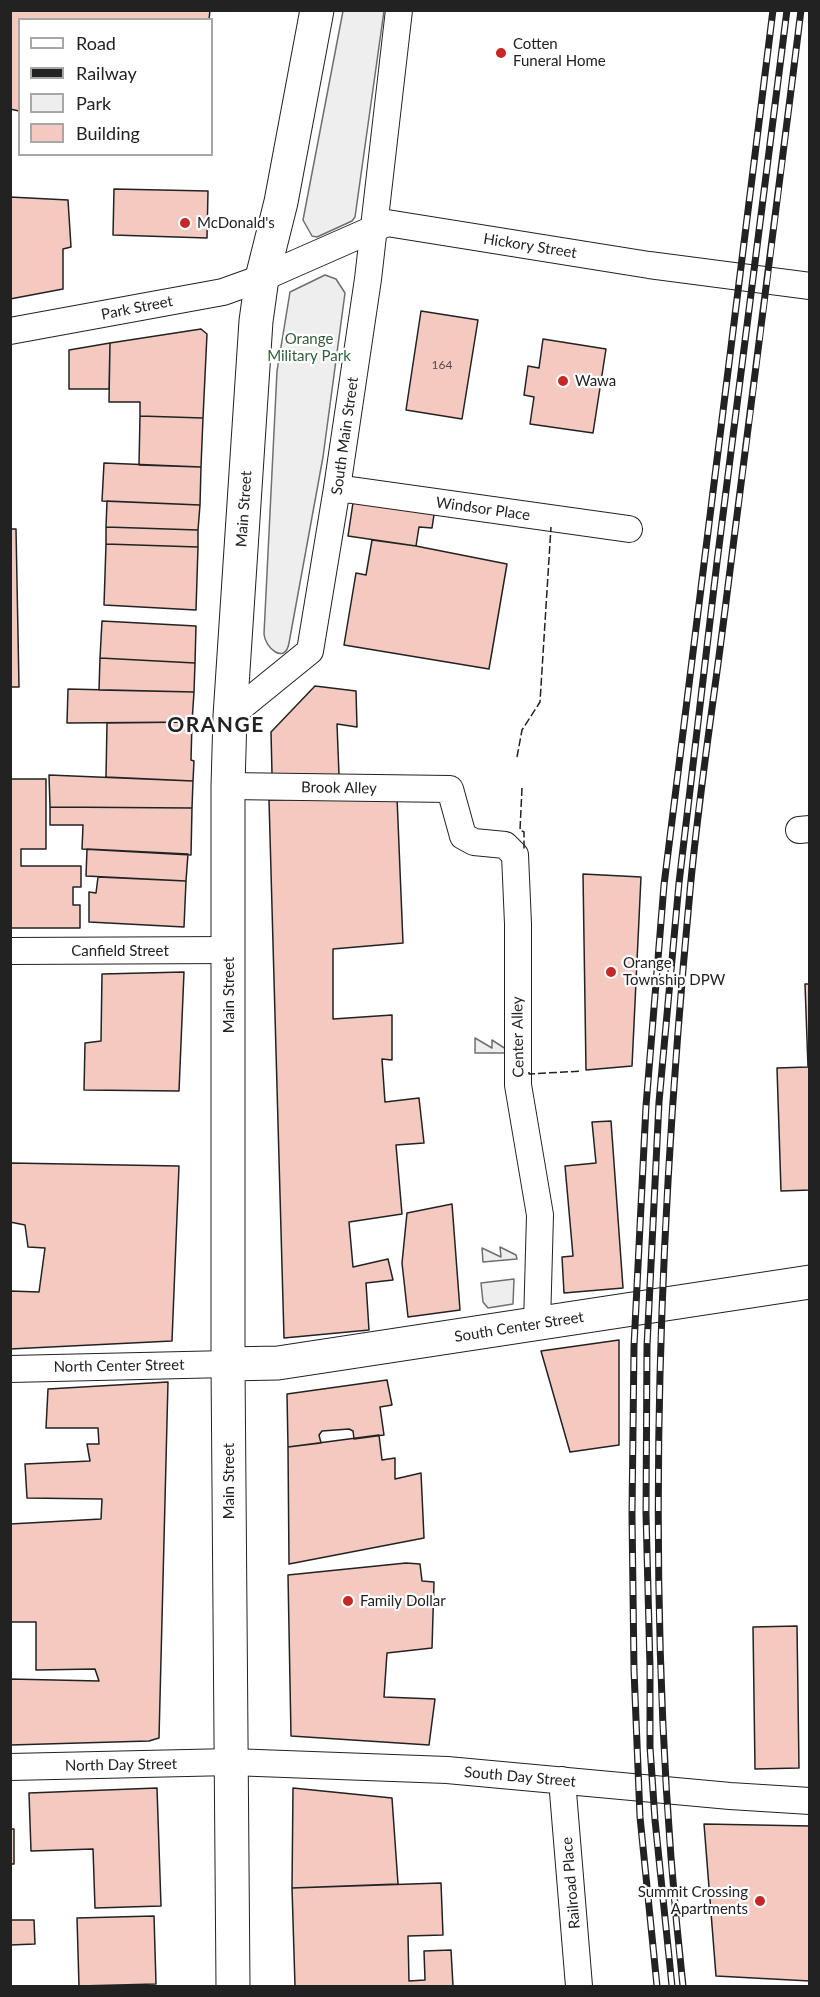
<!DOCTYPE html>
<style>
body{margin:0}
#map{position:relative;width:820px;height:1997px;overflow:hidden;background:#fff;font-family:Lato,sans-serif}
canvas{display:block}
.frame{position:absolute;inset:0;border:12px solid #222;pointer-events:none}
.legend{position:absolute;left:18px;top:18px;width:195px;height:138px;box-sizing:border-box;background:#fff;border:2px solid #a7a7a7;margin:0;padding:8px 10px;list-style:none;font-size:18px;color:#222}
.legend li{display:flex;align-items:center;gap:12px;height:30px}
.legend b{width:30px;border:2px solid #a7a7a7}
</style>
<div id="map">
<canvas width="820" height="1997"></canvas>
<div class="frame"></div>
<ul class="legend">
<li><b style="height:8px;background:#fff"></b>Road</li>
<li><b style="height:8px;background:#222"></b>Railway</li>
<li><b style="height:16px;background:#eee"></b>Park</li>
<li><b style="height:16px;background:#f3c9c0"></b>Building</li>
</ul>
</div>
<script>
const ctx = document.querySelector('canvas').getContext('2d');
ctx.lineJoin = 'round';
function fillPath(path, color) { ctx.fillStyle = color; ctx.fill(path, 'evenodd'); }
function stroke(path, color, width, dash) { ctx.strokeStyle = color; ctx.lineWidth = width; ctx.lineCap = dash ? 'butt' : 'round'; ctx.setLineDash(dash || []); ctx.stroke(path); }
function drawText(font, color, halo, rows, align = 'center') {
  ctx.font = font + ' Lato,sans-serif'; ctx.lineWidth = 4.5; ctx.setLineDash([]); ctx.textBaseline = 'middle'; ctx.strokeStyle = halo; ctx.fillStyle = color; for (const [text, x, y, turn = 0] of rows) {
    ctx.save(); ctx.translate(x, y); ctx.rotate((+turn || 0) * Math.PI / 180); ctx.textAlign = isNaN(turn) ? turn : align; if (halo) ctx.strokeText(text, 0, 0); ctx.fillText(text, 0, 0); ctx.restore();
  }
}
const green = new Path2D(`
 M343 11H384L355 217 352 221 317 237 312 236 303 220Z
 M325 275 336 279 345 293 323 457 289 643C285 665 265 648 264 634L277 371 290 292Z
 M475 1038 492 1048V1040L512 1053H475Z
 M500 1247 516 1255 517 1259 483 1262 482 1248 501 1257Z
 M514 1279 513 1304 488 1308 483 1302 481 1283Z`);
fillPath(green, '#eee');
stroke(green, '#6f6f6f', 1.5);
const building = new Path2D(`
 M10 10H210L209 20H20L19 111 10 109Z
 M114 189 208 191 207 238 113 235Z
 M10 197 68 200 71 247 63 249V289L10 299Z
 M421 311 478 320 462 419 406 410Z
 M201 329 207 334 203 418 140 416V402H109L110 343Z
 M543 339 606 349 593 433 530 424 534 397 524 395 528 366 539 368Z
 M110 343 109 389H69V350Z
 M140 416 203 418 201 467 139 465Z
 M104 463 201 467 200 505 102 501Z
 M354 496 435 508 432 528 419 527 416 546 348 536Z
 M107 501 200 505 198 530 106 527Z
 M106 527 198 530V547L106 544Z
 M10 529H16L19 687H10Z
 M372 540 416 546 507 564 489 669 344 645 356 573 366 575Z
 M106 544 198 547 196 610 104 605Z
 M102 621 196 626 195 663 100 658Z
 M100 658 195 663 194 692 99 690Z
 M315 686 356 691 357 727 337 724 339 775 272 774 271 732Z
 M68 689 194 692 192 722 67 723Z
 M192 722 191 760 194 761 193 781 106 777 107 723Z
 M49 775 193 781 192 808 50 807Z
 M10 779H46V849H21V866H81V887H73V905H80V928H10Z
 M397 797 403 943 333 949V1019L392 1015V1060L382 1059 385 1102 419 1098 424 1143 396 1145 402 1214 349 1222 353 1267 388 1259 393 1280 366 1283 369 1330 284 1338 269 800Z
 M50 807 192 808 191 855 82 849 83 825H50Z
 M87 849 188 854 186 881 86 876Z
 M583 874 641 877 632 1066 586 1070Z
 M98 877 186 881 184 927 89 922V892L96 893Z
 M184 972 179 1091 84 1090 85 1043 101 1041 102 974Z
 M805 984H810V1067H808Z
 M808 1067H810V1190L781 1191 777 1068Z
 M611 1121 623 1288 564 1293 562 1257 573 1256 565 1166 596 1163 592 1122Z
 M10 1163 179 1166 172 1341 10 1349V1291L39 1292 45 1248 28 1247 25 1225 10 1222Z
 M452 1204 460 1310 408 1317 402 1263 407 1213Z
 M619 1340V1445L570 1452 541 1351Z
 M387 1380 392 1405 380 1407 384 1435 354 1439 353 1431 349 1429 322 1431 319 1435 321 1443 288 1447 287 1394Z
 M168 1382 159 1738 149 1741 10 1745V1679L99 1681 95 1669 36 1670V1622H10V1524L101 1519 102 1499 27 1498 25 1464 90 1461 87 1444H99L98 1428H46L48 1389Z
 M379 1435 382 1460 395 1458V1479L421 1473 424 1538 289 1564 288 1447Z
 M406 1563 420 1564 422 1581 434 1582 432 1648 387 1653 384 1697 435 1699 429 1745 291 1736 288 1575Z
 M797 1626 799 1768 755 1769 753 1627Z
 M157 1788 161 1906 95 1908 93 1849 31 1851 29 1793Z
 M293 1788 392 1798 398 1884 292 1888Z
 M704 1824 810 1826V1981L716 1976Z
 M10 1829H14V1864H10Z
 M441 1883 443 1935 408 1936 409 1981 425 1980 424 1951 451 1950 453 1986H295L292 1888Z
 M154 1916 156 1984 79 1986 77 1918Z
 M10 1920H34L35 1944 10 1945Z`);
fillPath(building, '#f3c9c0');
stroke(building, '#222', 1.5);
const minor = new Path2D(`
 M10 331 223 292 262 278 387 223 649 265 810 286
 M337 488 629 529
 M230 716 310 651 337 488 368 279 399 10
 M228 786 450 789 463 836 474 842 505 845 515 855 518 924V1085L540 1215 537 1324
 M799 830 810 829
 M10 951 230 950
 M10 1369 228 1364
 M10 1767 231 1762 447 1770 730 1796 810 1801
 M562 1780 579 1986`);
const major = new Path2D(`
 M228 1364 278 1363 810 1282
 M233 1986 228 1364V786L230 716 256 321 262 278 281 202 317 10`);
stroke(minor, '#222', 28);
stroke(major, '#222', 35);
stroke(minor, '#fff', 26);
stroke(major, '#fff', 33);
const rail = new Path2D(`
 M657 1986 640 1817 634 1670 632 1514 634 1346 646 1106 664 885 773 10
 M672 1986 655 1820 650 1747V1667L646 1513 647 1346 659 1102 679 883 717 562 787 10
 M683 1986C643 1623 656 1255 690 891 699 792 715 693 727 594 752 400 777 205 801 10`);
stroke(rail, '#222', 7);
stroke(rail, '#fff', 4.5, [14]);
stroke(new Path2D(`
 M517 757 522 730 540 702 551 527
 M522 788 520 830 524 832V850
 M529 1072V1074L582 1071`), '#222', 1.5, [8, 3]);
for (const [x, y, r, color] of [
 [501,53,6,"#c62828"],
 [185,223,6,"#c62828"],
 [563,381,6,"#c62828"],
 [611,972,6,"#c62828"],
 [348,1601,6,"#c62828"],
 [760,1901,6,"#c62828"]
]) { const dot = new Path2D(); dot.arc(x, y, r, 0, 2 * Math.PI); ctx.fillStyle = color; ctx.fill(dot); stroke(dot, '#fff', 2); }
drawText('12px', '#564c4a', null, [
 ["164",442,365]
]);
drawText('15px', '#222', '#fff', [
 ["Cotten",513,44],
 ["Funeral Home",513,61],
 ["McDonald's",197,223],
 ["Wawa",575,381],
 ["Orange",623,963],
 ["Township DPW",623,980],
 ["Family Dollar",360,1601],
 ["Summit Crossing",748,1892,"right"],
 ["Apartments",748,1909,"right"]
], 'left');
drawText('15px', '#222', '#fff', [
 ["Hickory Street",530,246,9],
 ["Park Street",137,308,-11],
 ["South Main Street",345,436,-82],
 ["Main Street",244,509,-86],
 ["Windsor Place",483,509,8],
 ["Brook Alley",339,788,1],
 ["Canfield Street",120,951],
 ["Main Street",229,995,-90],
 ["Center Alley",518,1037,-91],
 ["South Center Street",519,1327,-9],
 ["North Center Street",119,1366,-1],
 ["Main Street",229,1481,-90],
 ["North Day Street",121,1765,-1],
 ["South Day Street",520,1777,5],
 ["Railroad Place",571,1883,-95]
]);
drawText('15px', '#2f5e38', '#fff', [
 ["Orange",309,339],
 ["Military Park",309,356]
]);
ctx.letterSpacing = '1.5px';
drawText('bold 21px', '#222', '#fff', [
 ["ORANGE",216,725]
]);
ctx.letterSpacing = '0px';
</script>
